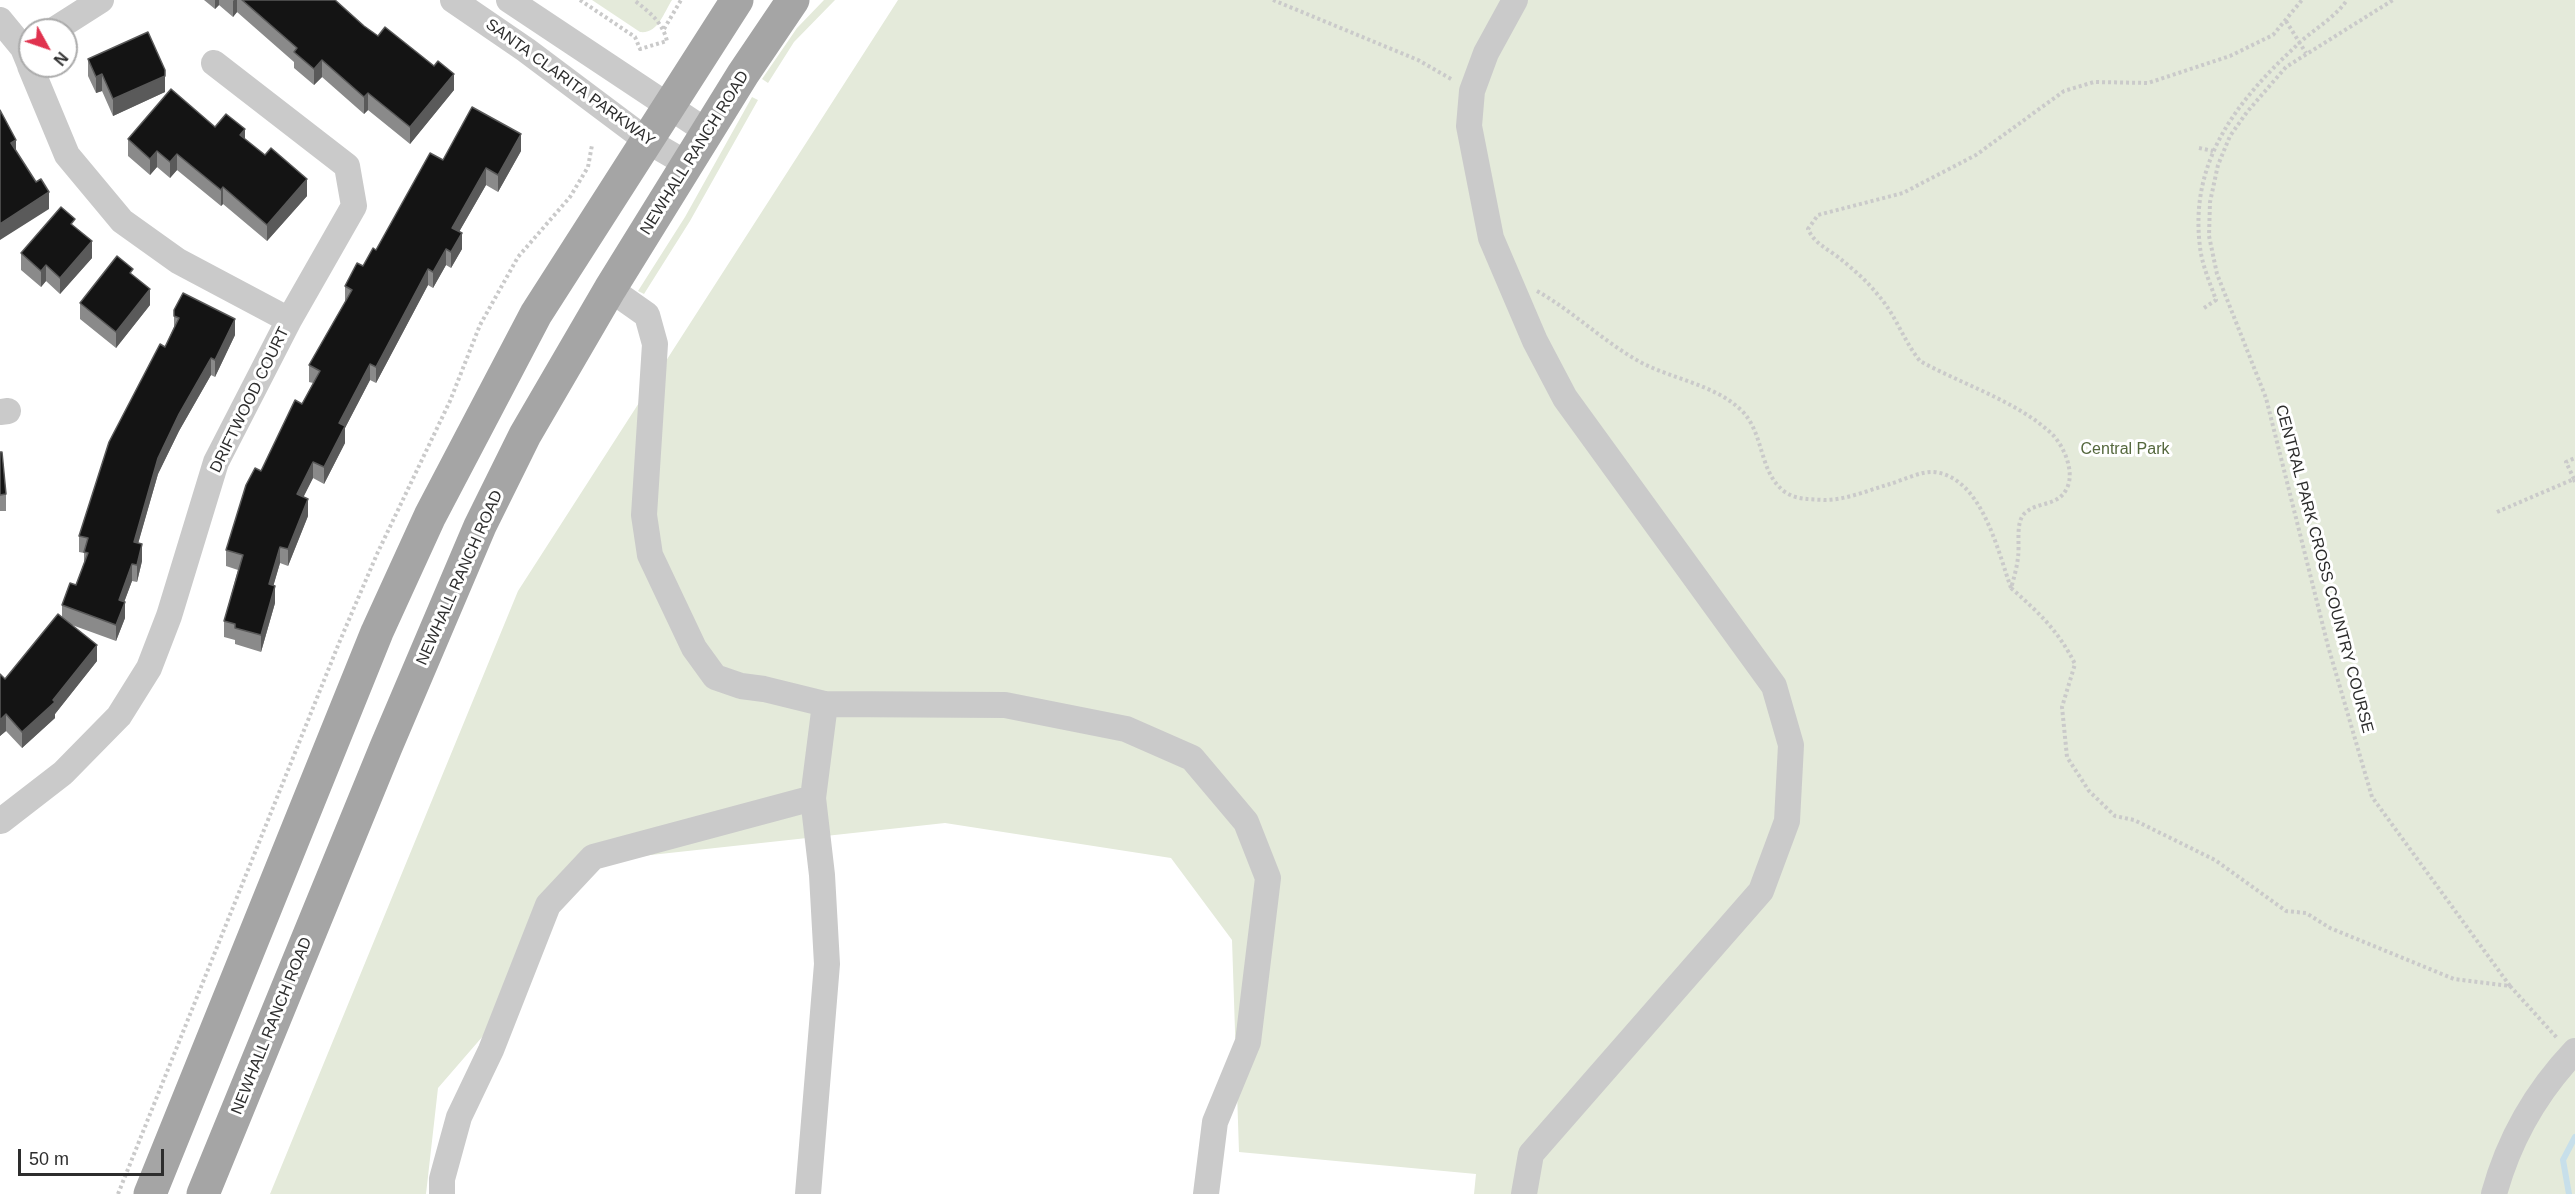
<!DOCTYPE html>
<style>
body{margin:0}
#map{position:relative;width:2575px;height:1194px;overflow:hidden;background:#fff;font-family:Helvetica,sans-serif}
canvas{display:block}
.north{position:absolute;left:18px;top:18px;width:60px;height:60px;box-sizing:border-box;background:#fff;border:2px solid #ababab;border-radius:50%;rotate:130deg;font-size:16px;font-weight:700;line-height:24px;text-align:center;color:#2d2d2d}
.north::after{content:'';display:block;margin:auto;width:21px;height:27px;background:#e0324e;clip-path:polygon(50% 0,100% 100%,50% 72%,0 100%)}
.scale{position:absolute;left:18px;top:1149px;width:146px;height:27px;box-sizing:border-box;border:3px solid #2d2d2d;border-top:0;padding-left:8px;font-size:18px;line-height:21px;white-space:nowrap;color:#2d2d2d;-webkit-text-stroke:4px #fff;paint-order:stroke}
</style>
<div id="map">
<canvas width="2575" height="1194"></canvas>
<div class="north">N</div>
<div class="scale">50 m</div>
</div>
<script>
const ctx = document.querySelector('canvas').getContext('2d');
ctx.lineJoin = 'round';
function fillPath(path, color) { ctx.fillStyle = color; ctx.fill(path, 'evenodd'); }
function stroke(path, color, width, dash) { ctx.strokeStyle = color; ctx.lineWidth = width; ctx.lineCap = dash ? 'butt' : 'round'; ctx.setLineDash(dash || []); ctx.stroke(path); }
function drawText(font, color, halo, rows, align = 'center') {
  ctx.font = font + ' Helvetica,sans-serif'; ctx.lineWidth = 6; ctx.setLineDash([]); ctx.textBaseline = 'middle'; ctx.strokeStyle = halo; ctx.fillStyle = color; for (const [text, x, y, turn = 0] of rows) {
    ctx.save(); ctx.translate(x, y); ctx.rotate((+turn || 0) * Math.PI / 180); ctx.textAlign = isNaN(turn) ? turn : align; if (halo) ctx.strokeText(text, 0, 0); ctx.fillText(text, 0, 0); ctx.restore();
  }
}
fillPath(new Path2D(`
 M592 0H672C663 14 658 34 640 32Z
 M824 0H835L794 42 768 83 762 79 797 28Z
 M898 0H2575V1194H1474L1476 1174 1239 1152 1232 940 1171 858 945 823 614 859 547 900 496 1021 438 1088 426 1194H270L518 591Z
 M752 97 758 100 690 221 644 294 638 291 685 217Z`), '#e4eada');
stroke(new Path2D(`
 M2569 1194 2563 1160 2575 1137`), '#c7dfea', 6);
stroke(new Path2D(`
 M580 0 635 37 640 49 667 41C662 21 649 12 634 0
 M1273 0 1418 60 1453 80
 M2286 21 2306 53
 M664 29 681 0
 M2199 148 2213 151
 M1537 291C1574 312 1605 343 1642 363 1673 379 1715 385 1741 410 1765 433 1758 472 1785 492 1797 500 1810 499 1824 500 1846 500 1869 490 1890 484 1903 480 1921 471 1934 472 1982 477 1998 552 2011 588 2014 578 2017 567 2018 557 2020 544 2015 522 2025 513 2038 501 2058 507 2067 488 2075 472 2064 446 2052 434 2017 401 1961 384 1920 361 1903 340 1896 315 1878 295 1867 281 1852 268 1838 257 1826 248 1814 243 1808 229L1818 215 1903 193 1924 182 1976 155 2064 91 2094 82 2148 83 2230 56 2273 35 2302 0
 M2204 308 2216 300C2210 283 2202 265 2200 247 2189 161 2237 101 2296 46 2312 30 2334 19 2347 0
 M2574 479 2566 462 2575 458
 M2497 512 2574 479 2575 482
 M2011 588C2039 613 2058 630 2075 664L2062 707 2067 757 2089 791 2115 816 2134 820 2215 860 2286 911 2306 913 2330 928 2454 979 2510 986 2372 797 2328 646 2266 398 2217 274 2209 236 2210 202 2218 165 2230 136 2247 112 2286 67 2393 0
 M2510 986 2558 1039
 M118 1194 339 643 377 554 450 401 480 325 518 257 570 197 588 167 592 145`), '#cacaca', 4, [3, 3]);
stroke(new Path2D(`
 M453 0 526 50 646 140 689 165
 M509 0 709 133
 M1515 0 1486 53 1472 91 1469 126 1491 238 1535 341 1565 398 1774 686 1791 745 1787 821 1761 891 1531 1154 1524 1194
 M0 20 23 48 30 65
 M54 30 101 0
 M30 66 67 155 122 221 178 261 289 320
 M610 289 647 315 655 344 644 515 650 555 694 648 715 677 741 686 764 689 825 704 1005 705 1126 729 1192 758 1246 822 1268 878 1248 1042 1215 1122 1206 1194
 M0 412 8 411
 M1 821 63 773 119 716 149 668 169 616 216 462 289 320 354 206 347 166 214 63
 M442 1194V1179L459 1117 491 1050 548 905 593 857 813 798
 M808 1194 827 964 822 875 813 798 825 704
 M2494 1194C2509 1139 2536 1092 2575 1051`), '#cacaca', 26);
stroke(new Path2D(`
 M150 1194 377 632 430 516 536 314 737 0
 M203 1194 386 747 480 526 525 435 610 289 743 74 793 0`), '#a5a5a5', 33);
fillPath(new Path2D(`
 M204 0H335L364 26 454 90 410 144 368 110 364 114 322 77 314 85 294 68V62L237 12 233 17 219 5 215 9Z
 M88 59 165 92 113 116 102 91 96 93 88 76Z
 M215 127 245 139 307 196 267 241 223 204 221 206 177 170 170 178 157 167 150 175 128 156V139Z
 M521 151 498 192 486 185 459 232 462 249 451 268 446 265 433 288 428 285 376 383 370 380 345 428V443L324 484 313 478 303 497 308 516 288 566 280 563 273 586 275 603 261 652 235 644V640L224 637V621L238 570 226 566V550L261 471 302 404 313 383 309 382V365L345 302V286L363 266 376 250 443 160Z
 M75 227 92 258 60 294 46 281 41 287 21 270V253Z
 M133 275 150 305 116 348 80 319V303Z
 M174 310 235 335 215 377 211 375 179 431 158 474 138 543 142 561 137 582 132 581 124 602 125 618 116 641 72 625 97 661 55 714V718L22 748 6 731 0 736V674L5 679 62 617V605L76 585 84 563V553L79 552V536L174 327Z
 M0 452 6 494V511H0Z`), '#8a8a8a');
fillPath(new Path2D(`
 M215 0H219V5L215 9Z
 M234 0H237V12L233 17V1Z
 M322 60V77L314 85V69Z
 M102 74V91L96 93V77Z
 M454 74V90L410 144V127Z
 M165 76V92L113 116V99Z
 M368 93V110L364 114V97Z
 M245 129V146L240 135Z
 M521 134V151L498 192V175Z
 M16 140V157L11 143Z
 M157 151V167L150 175V159Z
 M177 154V170L170 178V162Z
 M486 168V185L452 244V228Z
 M307 179V196L267 241V225Z
 M223 187V204L221 206V190Z
 M49 192V209L0 240V224Z
 M462 233V249L451 268V252Z
 M92 241V258L60 294V278Z
 M446 249V265L433 288V272Z
 M46 265V281L41 287V271Z
 M428 269V285L376 383V367Z
 M150 289V305L116 348V332Z
 M235 319V335L215 377V360Z
 M211 358V375L179 431 158 474 134 558V542L158 458 179 414Z
 M370 364V380L345 428V443L324 484V467L339 423Z
 M313 462V478L297 510V494Z
 M308 499V516L288 566V549Z
 M142 544V561L137 582V565Z
 M280 547V563L269 601V584Z
 M132 564V581L119 616V600Z
 M275 586V603L261 652V635Z
 M125 602V618L116 641V625Z
 M97 645V661L55 714V718L22 748V732L53 700Z
 M6 714V731L0 736V720Z`), '#5a5a5a');
const building = new Path2D(`
 M242 0H335L364 26 378 36 385 27 434 66 438 61 454 74 410 127 368 93 364 97 322 60 314 69 294 52 297 48Z
 M148 32 165 70V76L113 99 102 74 96 77 88 59Z
 M171 89 215 127 226 114 245 129 240 135 265 155 271 148 307 179 267 225 223 187 221 190 177 154 170 162 157 151 150 159 128 139Z
 M472 107 521 134 498 175 486 168 452 228 462 233 451 252 446 249 433 272 428 269 376 367 370 364 339 423 345 426 324 467 313 462 297 494 308 499 288 549 280 547 269 584 275 586 261 635 235 628V624L224 621 243 555 226 550 246 485 255 468 261 471 295 400 302 404 320 371 309 365 352 290 345 286 357 263 363 266 373 248 376 250 430 153 443 160Z
 M0 110 16 140 11 143 36 182 41 179 49 192 0 224Z
 M61 207 75 219 71 224 92 241 60 278 46 265 41 271 21 253Z
 M117 256 133 269 130 273 150 289 116 332 80 303Z
 M183 293 235 319 215 360 211 358 179 414 158 458 134 542 142 544 137 565 132 564 119 600 125 602 116 625 62 605 70 583 76 585 88 553 84 552 88 538 79 536 109 442 160 344 165 347 179 318 174 316V310Z
 M0 452H2L6 494 0 495Z
 M58 614 97 645 53 700 55 702 22 732 6 714 0 720V674L5 679Z`);
fillPath(building, '#141414');
stroke(building, '#5a5a5a', 1.5);
drawText('16px', '#2d2d2d', '#fff', [
 ["SANTA CLARITA PARKWAY",570,83,36],
 ["NEWHALL RANCH ROAD",695,153,-58],
 ["DRIFTWOOD COURT",250,400,-64],
 ["CENTRAL PARK CROSS COUNTRY COURSE",2324,569,75],
 ["NEWHALL RANCH ROAD",460,578,-66],
 ["NEWHALL RANCH ROAD",272,1026,-68]
]);
drawText('16px', '#54673c', '#fff', [
 ["Central Park",2125,450]
]);
</script>
